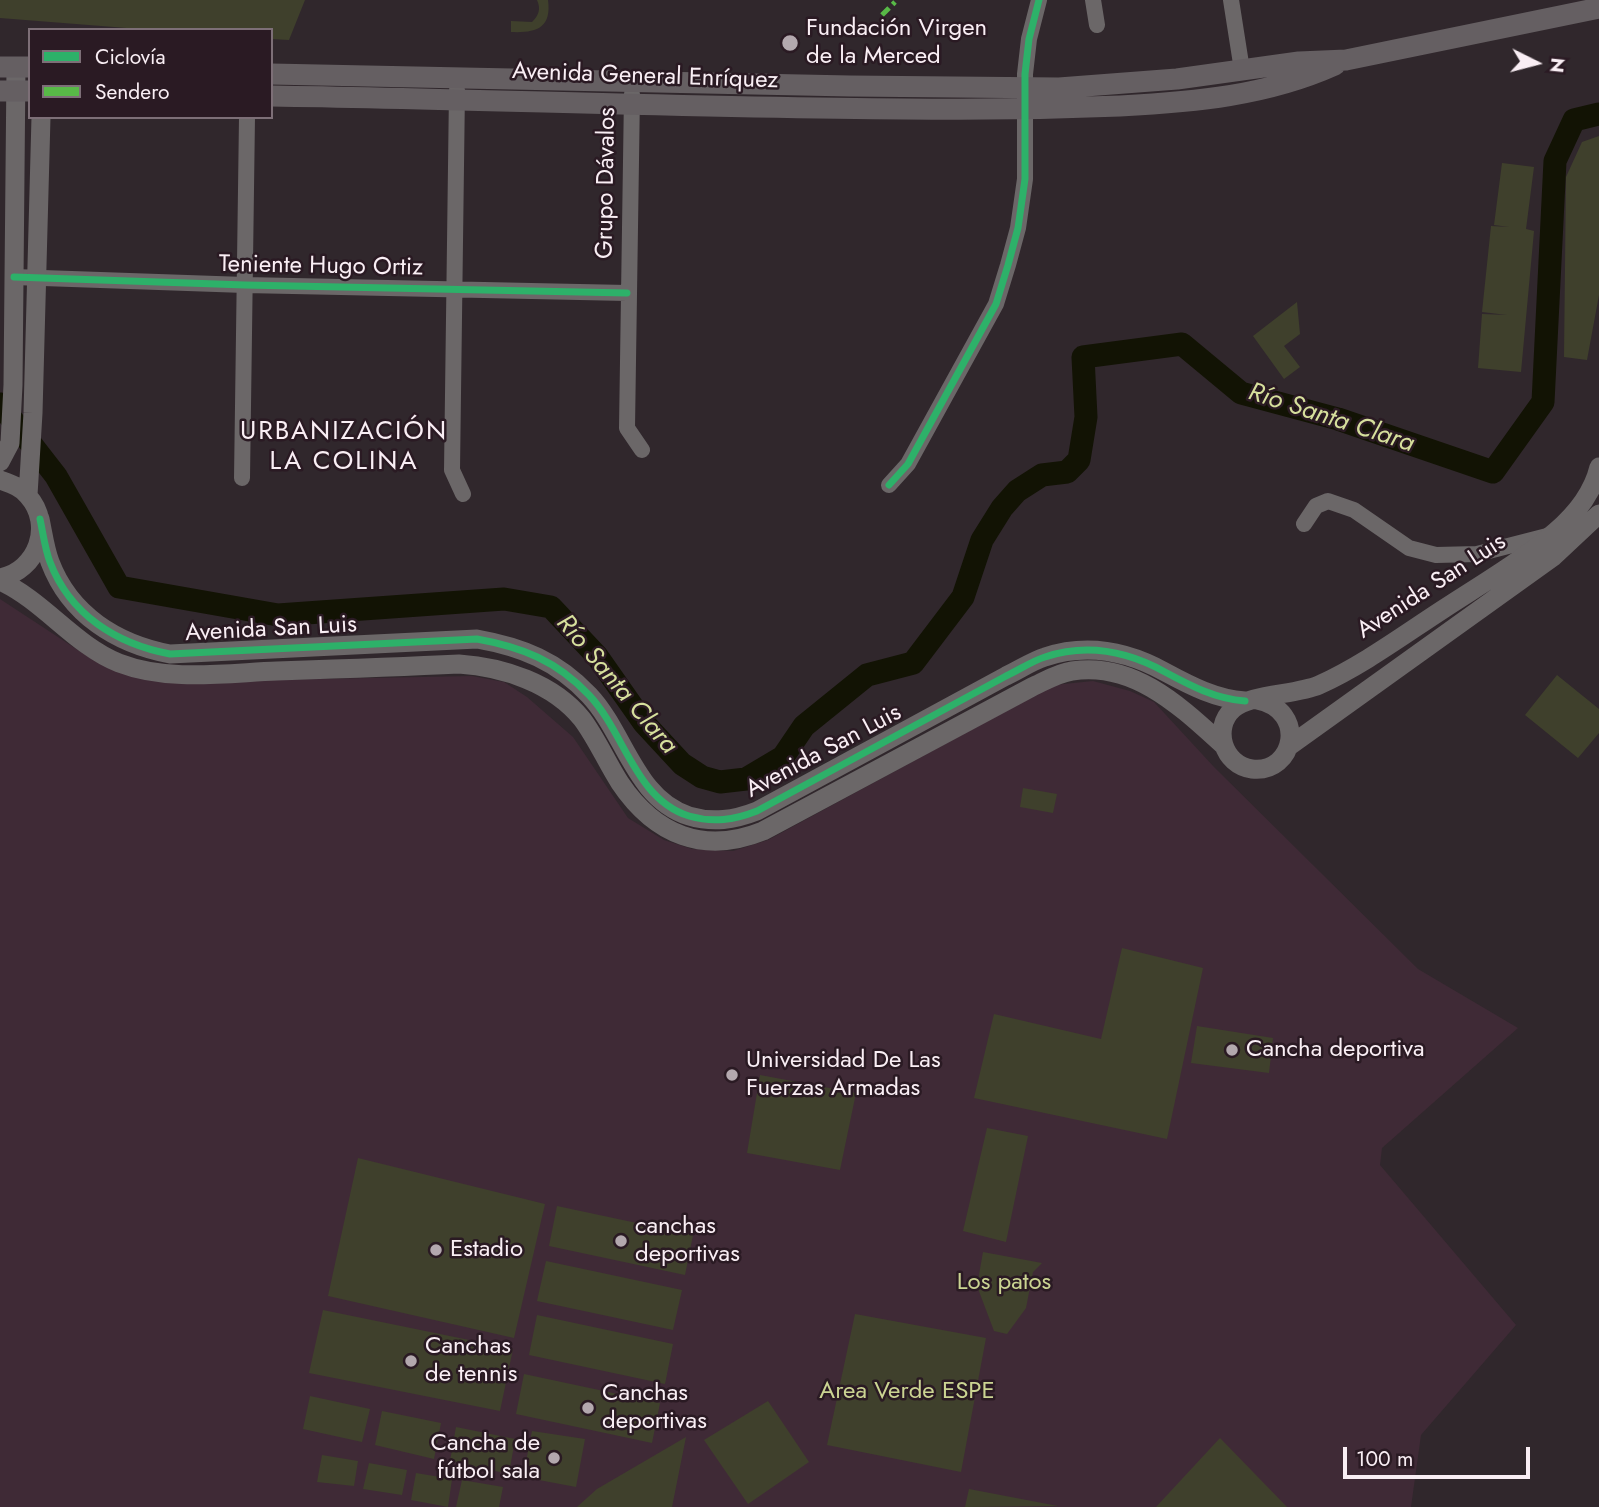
<!DOCTYPE html>
<meta charset="utf-8">
<style>
body{margin:0}
#map{position:relative;width:1599px;height:1507px;overflow:hidden;background:#30272c;font-family:Jost,sans-serif}
canvas{display:block}
.legend{position:absolute;left:28px;top:28px;width:245px;height:91px;box-sizing:border-box;background:#2a1a23;border:2px solid #7d6f77;margin:0;padding:9px 12px;list-style:none;font-size:21px;color:#f9eef4}
.legend li{display:flex;align-items:center;gap:14px;height:35px}
.legend b{width:35px;border:2px solid #7d6f77}
.north{position:absolute;left:1501px;top:28px;width:70px;height:70px;-webkit-text-stroke:5px #2a1a23;paint-order:stroke;rotate:96deg;font-size:19px;font-weight:700;line-height:28px;text-align:center;color:#f9eef4}
.north::after{content:'';display:block;margin:auto;width:24px;height:32px;background:#f9eef4;clip-path:polygon(50% 0,100% 100%,50% 72%,0 100%)}
.scale{position:absolute;left:1343px;top:1447px;width:187px;height:32px;box-sizing:border-box;border:4px solid #f9eef4;border-top:0;padding-left:9px;font-size:21px;line-height:24px;white-space:nowrap;color:#f9eef4;-webkit-text-stroke:5px #2a1a23;paint-order:stroke}
</style>
<div id="map">
<canvas width="1599" height="1507"></canvas>
<ul class="legend">
<li><b style="height:9px;background:#2db169"></b>Ciclovía</li>
<li><b style="height:9px;background:#58b947"></b>Sendero</li>
</ul>
<div class="north">N</div>
<div class="scale">100 m</div>
</div>
<script>
const ctx = document.querySelector('canvas').getContext('2d');
ctx.lineJoin = 'round';
function fillPath(path, color) { ctx.fillStyle = color; ctx.fill(path, 'evenodd'); }
function stroke(path, color, width, dash) { ctx.strokeStyle = color; ctx.lineWidth = width; ctx.lineCap = dash ? 'butt' : 'round'; ctx.setLineDash(dash || []); ctx.stroke(path); }
function drawText(font, color, halo, rows, align = 'center') {
  ctx.font = font + ' Jost,sans-serif'; ctx.lineWidth = 5; ctx.setLineDash([]); ctx.textBaseline = 'middle'; ctx.strokeStyle = halo; ctx.fillStyle = color; for (const [text, x, y, turn = 0] of rows) {
    ctx.save(); ctx.translate(x, y); ctx.rotate((+turn || 0) * Math.PI / 180); ctx.textAlign = isNaN(turn) ? turn : align; if (halo) ctx.strokeText(text, 0, 0); ctx.fillText(text, 0, 0); ctx.restore();
  }
}
fillPath(new Path2D(`
 M0 599 90 658 166 682 472 676 504 682 527 697 573 737 628 818 664 840 692 849 733 851 768 840 1054 685 1093 681 1130 691 1154 702 1214 767 1418 969 1518 1028 1382 1148 1380 1165 1516 1325 1421 1435 1411 1507H0Z`), '#3f2a36');
fillPath(new Path2D(`
 M0 0H305L289 40 271 39V30H152L0 18Z
 M537 0H548C552 29 535 33 511 32V21L532 22C539 15 541 9 537 0Z
 M1599 136V295L1587 360 1564 357 1566 177 1582 142Z
 M1502 163 1534 167 1526 229 1534 231 1521 372 1478 368 1482 314 1507 315 1482 312 1491 226 1509 227 1494 225Z
 M1297 302 1300 334 1284 346 1300 367 1284 379 1253 336Z
 M1557 675 1599 709V733L1578 758 1525 715Z
 M1023 788 1057 794 1053 813 1020 807Z
 M1122 948 1203 968 1167 1139 974 1098 994 1014 1101 1039Z
 M1197 1026 1273 1038 1269 1073 1191 1063Z
 M760 1075 856 1093 840 1170 747 1153Z
 M987 1128 1028 1136 1006 1242 963 1231Z
 M358 1158 545 1204 514 1338 328 1296Z
 M557 1206 693 1235 685 1275 549 1246Z
 M983 1252 1042 1263 1033 1272 1026 1308 1007 1334 994 1331 977 1286Z
 M546 1261 682 1290 673 1330 537 1301Z
 M323 1310 513 1349 500 1411 309 1373Z
 M855 1314 986 1338 961 1472 827 1445Z
 M537 1315 673 1344 665 1384 529 1355Z
 M524 1374 660 1403 652 1443 516 1414Z
 M310 1396 370 1409 362 1442 303 1429Z
 M768 1401 809 1462 748 1504 704 1440Z
 M382 1411 441 1423 434 1459 375 1445Z
 M456 1427 515 1439 509 1474 450 1461Z
 M532 1431 585 1439 576 1487 523 1477Z
 M686 1437 672 1507H577L597 1489Z
 M1220 1438 1287 1507H1156Z
 M322 1455 358 1461 354 1486 317 1482Z
 M369 1463 407 1470 402 1495 363 1489Z
 M416 1473 452 1479 448 1507 411 1500Z
 M462 1480 503 1487 499 1507H456Z
 M969 1489 1058 1506 965 1507Z`), '#3f402c');
stroke(new Path2D(`
 M0 404 56 476 119 587 278 615 504 599 551 607 597 656 644 723 682 764 702 777 720 782 746 779 783 757 804 726 867 675 913 663 963 597 982 540 1002 508 1017 491 1042 475 1067 472 1079 460 1086 417 1083 357 1182 344 1241 393 1338 419 1493 472 1543 402 1555 161 1574 120 1599 114`), '#121304', 23);
stroke(new Path2D(`
 M1093 0 1097 25
 M1231 0 1242 70
 M457 90 452 470 463 494
 M632 94 627 428 642 450
 M14 277 245 285 627 293
 M242 478 247 117
 M889 485 908 464 996 304 1008 265 1018 228 1025 179V74L1029 39 1039 0
 M1304 524 1316 506 1328 501 1354 510 1409 548 1436 555 1477 554 1547 536`), '#6b6768', 16);
stroke(new Path2D(`
 M0 462 10 443 13 385 16 67
 M0 480C11 484 21 487 28 496 54 525 37 571 0 578
 M28 495 33 413 41 117
 M40 519C43 533 45 549 50 562 70 615 117 644 170 654L477 639C522 647 557 661 589 695 625 733 635 799 689 816 713 823 734 820 757 811L1006 676C1019 670 1032 661 1045 657 1087 643 1127 651 1165 672 1191 686 1216 699 1245 701
 M0 581C44 601 74 645 119 663 168 682 226 673 277 671 338 669 398 667 459 664 503 667 553 683 582 719 597 739 607 763 620 783 655 835 704 855 763 831L1032 687C1045 681 1058 673 1072 671 1134 661 1181 707 1223 745
 M1257 700C1308 710 1295 774 1252 769 1223 765 1212 728 1233 709 1249 694 1296 695 1319 685 1363 665 1402 636 1442 610 1480 585 1520 562 1555 532 1575 515 1593 492 1599 467
 M1288 747 1553 557 1599 514`), '#6b6768', 19);
stroke(new Path2D(`
 M0 67H30
 M271 74 850 86 1059 88 1177 79 1299 62 1346 60 1599 8
 M0 91H30
 M271 96C483 99 694 108 905 109 977 110 1048 109 1120 106 1194 102 1266 96 1335 65`), '#655f62', 21);
stroke(new Path2D(`
 M882 15 895 2`), '#58b947', 5, [10, 5]);
stroke(new Path2D(`
 M14 277 245 285 627 293
 M889 485 908 464 996 304 1008 265 1018 228 1025 179V74L1029 39 1039 0
 M40 519C43 533 45 549 50 562 70 615 117 644 170 654L477 639C522 647 557 661 589 695 625 733 635 799 689 816 713 823 734 820 757 811L1006 676C1019 670 1032 661 1045 657 1087 643 1127 651 1165 672 1191 686 1216 699 1245 701`), '#2db169', 7);
for (const [x, y, r, color] of [
 [790,43,9,"#b3a8ae"],
 [1232,1050,7,"#b3a8ae"],
 [732,1075,7,"#b3a8ae"],
 [621,1241,7,"#b3a8ae"],
 [436,1250,7,"#b3a8ae"],
 [411,1361,7,"#b3a8ae"],
 [588,1408,7,"#b3a8ae"],
 [554,1458,7,"#b3a8ae"]
]) { const dot = new Path2D(); dot.arc(x, y, r, 0, 2 * Math.PI); ctx.fillStyle = color; ctx.fill(dot); stroke(dot, '#2a1a23', 2.5); }
drawText('24px', '#f9eef4', '#2a1a23', [
 ["Fundación Virgen",806,29],
 ["de la Merced",806,57],
 ["Cancha deportiva",1246,1050],
 ["Universidad De Las",746,1061],
 ["Fuerzas Armadas",746,1089],
 ["canchas",635,1227],
 ["deportivas",635,1255],
 ["Estadio",450,1250],
 ["Canchas",425,1347],
 ["de tennis",425,1375],
 ["Canchas",602,1394],
 ["deportivas",602,1422],
 ["Cancha de",540,1444,"right"],
 ["fútbol sala",540,1472,"right"]
], 'left');
drawText('24px', '#f9eef4', '#2a1a23', [
 ["Avenida General Enríquez",645,77,2],
 ["Grupo Dávalos",607,183,-89],
 ["Teniente Hugo Ortiz",321,267,1],
 ["Avenida San Luis",1432,587,-33],
 ["Avenida San Luis",271,630,-3],
 ["Avenida San Luis",824,752,-28]
]);
drawText('24px', '#cbd492', '#2a1a23', [
 ["Los patos",1004,1283],
 ["Area Verde ESPE",907,1392]
]);
drawText('italic 26px', '#d6df9c', '#2a1a23', [
 ["Río Santa Clara",1331,419,18],
 ["Río Santa Clara",616,685,50]
]);
ctx.letterSpacing = '2px';
drawText('26px', '#f9eef4', '#2a1a23', [
 ["URBANIZACIÓN",344,433],
 ["LA COLINA",344,463]
]);
ctx.letterSpacing = '0px';
</script>
